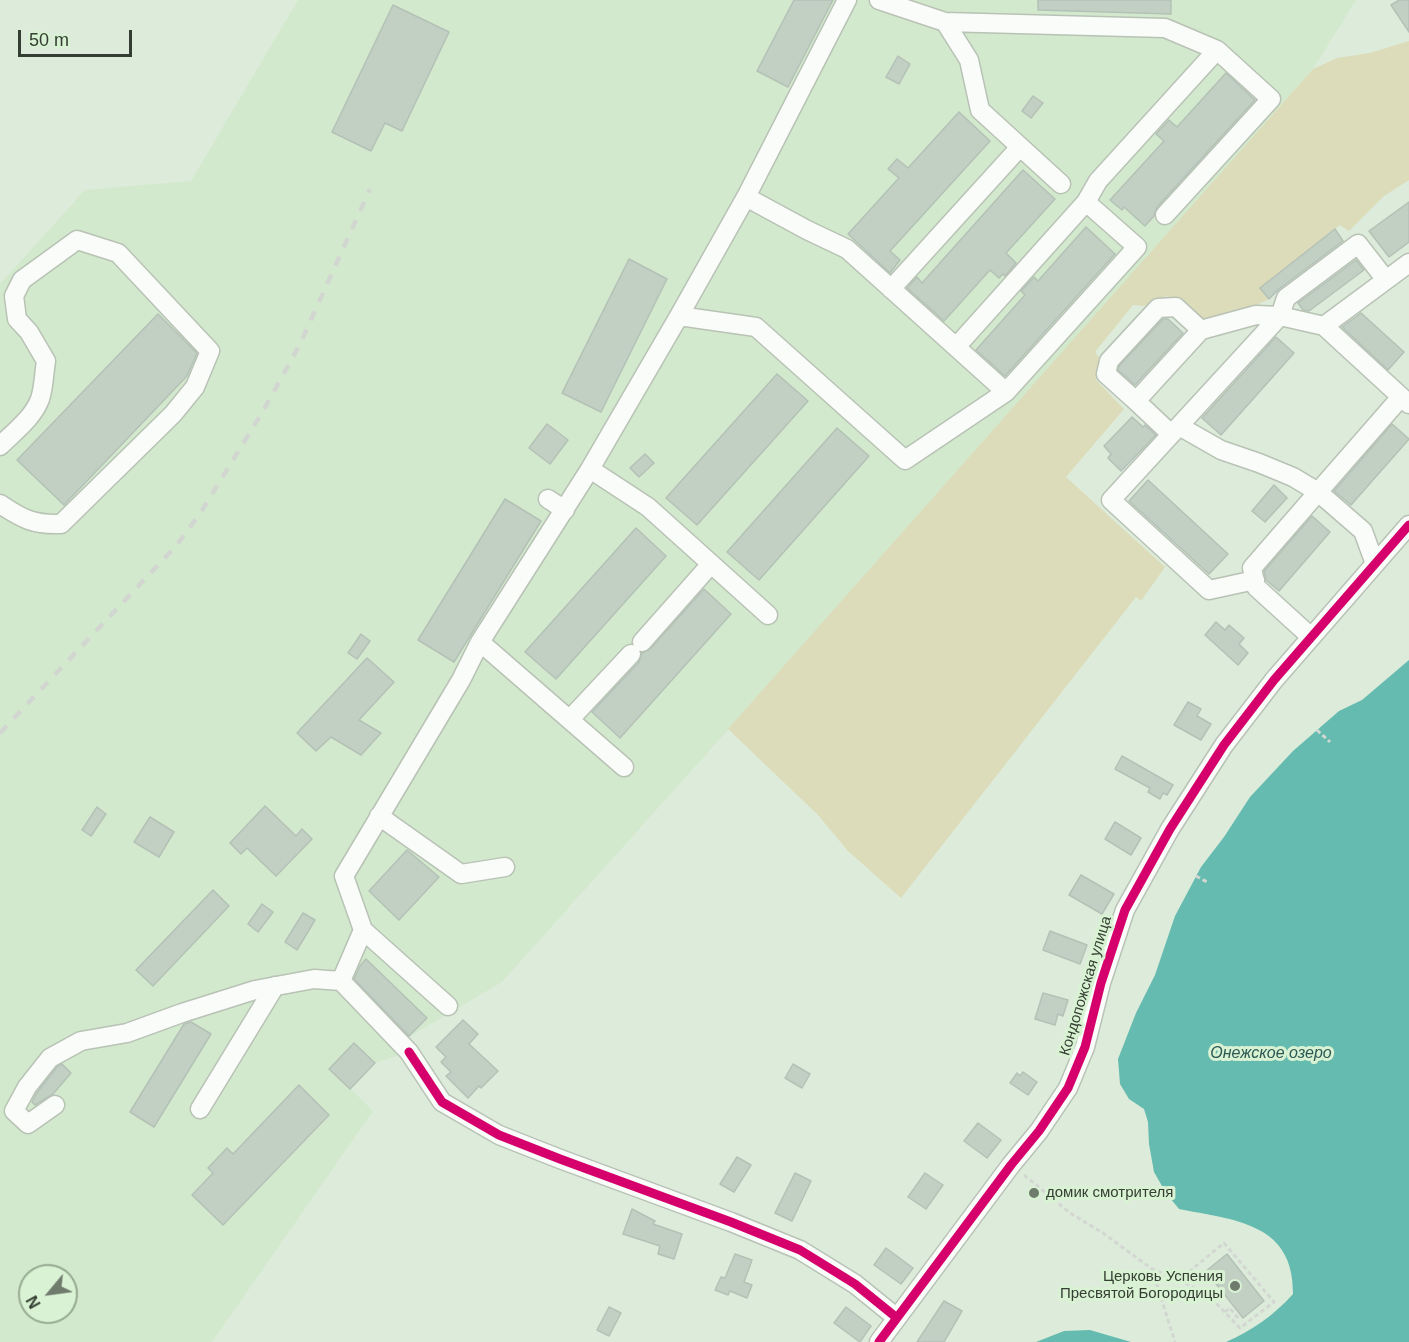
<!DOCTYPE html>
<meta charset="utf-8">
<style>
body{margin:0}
#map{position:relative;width:1409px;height:1342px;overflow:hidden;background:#ddebda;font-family:Arial,sans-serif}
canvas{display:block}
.north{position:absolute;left:18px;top:1264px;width:60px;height:60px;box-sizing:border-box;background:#d9f2d3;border:2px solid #97aa93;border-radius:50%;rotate:241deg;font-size:16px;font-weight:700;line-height:24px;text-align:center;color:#343e32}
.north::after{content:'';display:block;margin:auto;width:21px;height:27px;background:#6f7b6d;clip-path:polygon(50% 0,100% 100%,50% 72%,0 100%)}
.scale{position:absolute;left:18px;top:30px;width:114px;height:27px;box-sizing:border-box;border:3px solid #343e32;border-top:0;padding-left:8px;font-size:18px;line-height:21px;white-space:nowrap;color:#343e32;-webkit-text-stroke:4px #d9f2d3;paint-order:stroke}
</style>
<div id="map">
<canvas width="1409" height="1342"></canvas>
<div class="north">N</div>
<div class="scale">50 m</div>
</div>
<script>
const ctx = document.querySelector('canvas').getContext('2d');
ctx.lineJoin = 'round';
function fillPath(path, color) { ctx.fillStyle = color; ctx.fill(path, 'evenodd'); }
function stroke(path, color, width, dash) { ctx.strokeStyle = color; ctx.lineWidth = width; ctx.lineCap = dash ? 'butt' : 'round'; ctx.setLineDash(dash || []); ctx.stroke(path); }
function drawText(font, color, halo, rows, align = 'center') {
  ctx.font = font + ' Arial,sans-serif'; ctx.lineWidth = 6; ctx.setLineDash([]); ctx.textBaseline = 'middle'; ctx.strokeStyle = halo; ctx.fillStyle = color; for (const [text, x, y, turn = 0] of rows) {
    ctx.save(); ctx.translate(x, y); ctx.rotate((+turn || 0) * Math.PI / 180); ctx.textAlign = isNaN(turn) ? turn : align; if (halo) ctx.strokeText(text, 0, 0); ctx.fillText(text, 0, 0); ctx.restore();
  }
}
fillPath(new Path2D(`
 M298 0H1356L1313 69 923 512 502 982 407 1038 409 1052 375 1063 351 1089 373 1111 212 1342H0V284L85 190 191 181ZM30 1276H66V1312H30Z`), '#d3e9cd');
fillPath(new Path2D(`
 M1409 41V180L1384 196 1349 231 1340 225 1260 288 1269 299 1242 312 1205 322 1167 296 1144 306 1133 305 1095 352 1106 367 1096 380 1124 409 1066 477 1165 567 1141 601 1136 597 901 898 848 851 817 814 728 729 1313 69 1337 58 1370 53Z`), '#dddcba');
fillPath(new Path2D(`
 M1409 660V1342H1226C1253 1330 1273 1316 1293 1294 1294 1222 1233 1220 1179 1209L1166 1193 1154 1172 1149 1144 1148 1122 1144 1109 1129 1099 1120 1084 1118 1059 1136 1013 1155 975 1175 916 1201 867 1224 837 1250 797 1293 751 1339 711 1362 700Z
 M1090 1330 1131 1342H1036L1064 1331Z`), '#65bbaf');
const building = new Path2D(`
 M794 0H833L788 87 757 71Z
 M1038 0H1171V14L1038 10Z
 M1399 0H1409V32L1391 5Z
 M393 5 449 32 402 131 385 123 371 151 332 132Z
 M898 56 910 64 899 84 886 77Z
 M1226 73 1255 100 1157 207 1154 216 1145 226 1124 207 1122 210 1110 200 1164 141 1156 134 1169 120 1177 127Z
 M1033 96 1043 103 1031 118 1022 111Z
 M959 112 990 141 890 251 900 260 890 273 848 234 899 178 888 169 897 159 908 168Z
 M1023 170 1055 199 1006 253 1016 263 1005 276 1003 274 999 278 990 270 944 321 907 288 917 277 922 283Z
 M1409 202V242L1389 257 1369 231Z
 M1086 227 1115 254 1005 376 976 350 1025 295 1021 291 1034 277 1038 281Z
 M1335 229 1343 241 1279 289 1269 299 1260 288Z
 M629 259 667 279 601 412 562 393Z
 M1356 260 1364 270 1309 311 1303 310 1298 303Z
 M1361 313 1404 352 1388 370 1342 327Z
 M158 314 197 353 187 376 64 505 17 460Z
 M1163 319H1168L1183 333 1135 385 1118 370 1119 366Z
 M1276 337 1294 353 1221 435 1202 418Z
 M777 374 808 401 697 525 666 498Z
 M1132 417 1143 427 1145 425 1156 435 1121 471 1108 458 1111 454 1104 446Z
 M547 424 568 440 550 464 529 448Z
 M1392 424 1409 439 1351 505 1334 491Z
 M837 428 869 456 759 580 727 552Z
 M645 454 654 463 639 477 630 468Z
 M1148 480 1228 554 1209 574 1129 501Z
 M1274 485 1287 498 1265 522 1252 511Z
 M505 499 541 521 454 662 418 640Z
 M1312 516 1330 532 1279 591 1266 580 1264 571Z
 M636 528 666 556 556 679 525 652Z
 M704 589 731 614 620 738 592 712 639 662 642 653 650 649Z
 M1216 622 1225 630 1229 625 1244 638 1239 644 1248 653 1238 665 1205 635Z
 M361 634 370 641 357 659 348 653Z
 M367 658 394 682 359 720 381 733 361 755 331 737 316 751 297 733Z
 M1188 702 1201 709 1197 716 1211 724 1201 740 1174 725Z
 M1122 756 1173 785 1167 795 1163 793 1160 799 1148 792 1150 788 1115 769Z
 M265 806 296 836 302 829 312 839 276 876 247 848 241 854 230 843Z
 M97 807 106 814 91 836 82 830Z
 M150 817 174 832 159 857 134 842Z
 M1115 822 1141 838 1131 855 1105 839Z
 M407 850 439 877 399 920 369 891Z
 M1081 875 1114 894 1102 914 1069 895Z
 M213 890 229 906 153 986 136 970Z
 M262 904 273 912 258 932 248 924Z
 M303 913 315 920 297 950 285 942Z
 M1050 931 1087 945 1080 964 1043 950Z
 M366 959 427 1018 409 1036 354 979 360 966Z
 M1043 993 1068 1000 1063 1016 1058 1014 1055 1025 1035 1019Z
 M463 1020 478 1034 469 1044 498 1071 481 1088 479 1086 468 1098 446 1076 451 1072 441 1062 446 1057 436 1047Z
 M191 1022 211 1034 154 1127 130 1112 184 1024Z
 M354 1043 375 1063 350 1089 329 1069Z
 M62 1064 71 1073 53 1094 35 1105 32 1102 36 1094 57 1067Z
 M793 1064 810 1074 802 1088 785 1078Z
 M1023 1072 1037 1082 1028 1095 1010 1083 1017 1073 1020 1076Z
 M299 1085 329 1115 223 1225 192 1195 213 1173 208 1168 227 1148 233 1154Z
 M978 1123 1001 1140 987 1158 964 1141Z
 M737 1157 751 1165 734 1192 720 1184Z
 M795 1173 811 1181 792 1221 775 1213Z
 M925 1173 943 1185 926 1209 908 1197Z
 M632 1209 655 1221 653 1224 682 1234 674 1259 658 1254 660 1246 623 1234Z
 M886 1248 913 1268 901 1284 874 1265Z
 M735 1254 752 1260 744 1282 752 1285 747 1298 730 1291 728 1295 715 1290 721 1277 725 1278Z
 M1227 1254 1264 1301 1243 1318 1206 1271Z
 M944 1301 962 1311 944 1342H917Z
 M609 1307 621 1313 609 1336 597 1330Z
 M846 1307 871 1326 860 1342 834 1323Z`);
fillPath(building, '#c2d0c4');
stroke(building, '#b4c1b6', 1.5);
const minor = new Path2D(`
 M879 0 945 22 1165 28 1217 50
 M945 22 969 60 980 110 1061 184
 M746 197 807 230 847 249 1006 392
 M1086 202 1098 181 1217 50 1271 99 1165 215
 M891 289 1020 147
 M679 316 756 327 905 460 1006 392 1137 247 1086 202 956 347
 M1324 326 1409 263
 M1136 401 1106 374 1109 361 1158 308 1176 307 1201 330
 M1179 426 1221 450 1259 463 1293 477 1318 492 1401 397
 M1171 434 1136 401 1201 330 1256 315 1280 316 1286 298 1358 244 1386 280
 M0 446C14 432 33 418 40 399 44 387 44 373 46 361L29 332 17 319 14 296 22 280 77 240 118 253 210 351 195 387 173 414 61 524C34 525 22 519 0 504
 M590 469 648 507 768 615
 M548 499 565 510
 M1255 580 1209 590 1111 500 1280 316 1324 326 1409 404
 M1311 637 1256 587 1252 568 1318 492 1363 531 1375 564
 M480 642 624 767
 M642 642 711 564
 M571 718 631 654
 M379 816 461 874 505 867
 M363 930 344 876 461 680 480 642 590 469 679 316 746 197 847 0
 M341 981 363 930 448 1006
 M55 1105 28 1124 14 1111 27 1087 50 1058 81 1041 127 1033 182 1013 255 990 314 979 341 981 409 1052 442 1102 499 1135 560 1159 731 1222 800 1250 855 1284 897 1318
 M200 1109 275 986
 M879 1342 1011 1165 1039 1131 1068 1088 1085 1047 1101 983 1125 910 1170 829 1224 745 1274 680 1409 525`);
stroke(minor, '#b8c2b5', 21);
stroke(new Path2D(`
 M1317 730 1330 742
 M1196 876 1209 883
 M1024 1175 1070 1213 1103 1233 1152 1269 1186 1283 1213 1300 1240 1328 1274 1302 1224 1243 1179 1280
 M1152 1269 1175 1342
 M1225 1312 1230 1308 1237 1317 1240 1314`), '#d3d7d2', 3, [4.5, 3]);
stroke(minor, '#fafcf9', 18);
stroke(new Path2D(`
 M0 733 176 546 201 512 263 411 300 344 370 189`), '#d2d6d1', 4.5, [10, 10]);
stroke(new Path2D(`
 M409 1052 442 1102 499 1135 560 1159 731 1222 800 1250 855 1284 897 1318
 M879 1342 1011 1165 1039 1131 1068 1088 1085 1047 1101 983 1125 910 1170 829 1224 745 1274 680 1409 525`), '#d6006c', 9);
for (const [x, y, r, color] of [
 [1034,1193,6,"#6f7b6d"],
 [1235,1286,6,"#6f7b6d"]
]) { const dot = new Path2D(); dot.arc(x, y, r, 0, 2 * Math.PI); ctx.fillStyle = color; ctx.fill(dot); stroke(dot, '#d9f2d3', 2); }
drawText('15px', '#343e32', '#d9f2d3', [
 ["Кондопожская улица",1086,986,-73]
]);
drawText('15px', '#343e32', '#d9f2d3', [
 ["домик смотрителя",1046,1193],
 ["Церковь Успения",1223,1277,"right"],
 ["Пресвятой Богородицы",1223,1294,"right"]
], 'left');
drawText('italic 16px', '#2b5a55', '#d9f2d3', [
 ["Онежское озеро",1271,1054]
]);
</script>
